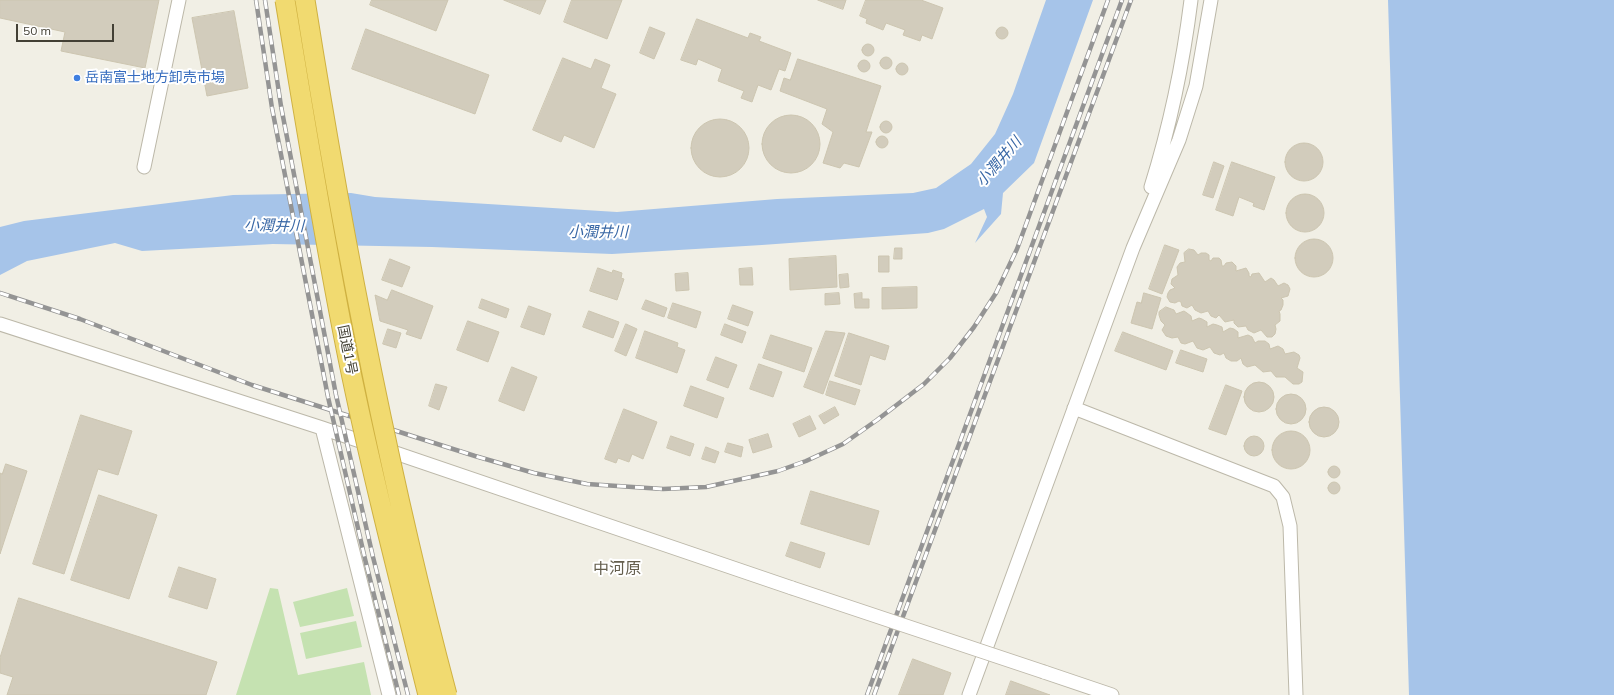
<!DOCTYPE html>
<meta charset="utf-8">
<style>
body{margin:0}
#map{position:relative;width:1614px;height:695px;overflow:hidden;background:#f1efe5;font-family:Mulish,sans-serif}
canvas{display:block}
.scale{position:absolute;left:16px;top:24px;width:98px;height:18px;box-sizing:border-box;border:2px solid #434035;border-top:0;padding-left:5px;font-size:12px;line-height:14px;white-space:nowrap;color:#434035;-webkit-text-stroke:3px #fff;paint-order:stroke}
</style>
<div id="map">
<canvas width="1614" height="695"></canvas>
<div class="scale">50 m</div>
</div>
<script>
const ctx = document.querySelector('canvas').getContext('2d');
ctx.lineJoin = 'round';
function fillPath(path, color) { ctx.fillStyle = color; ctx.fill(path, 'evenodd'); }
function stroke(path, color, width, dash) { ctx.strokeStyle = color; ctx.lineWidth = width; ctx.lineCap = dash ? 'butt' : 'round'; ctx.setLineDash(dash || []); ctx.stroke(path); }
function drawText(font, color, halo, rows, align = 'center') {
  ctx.font = font + ' Mulish,"Noto Sans JP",sans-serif'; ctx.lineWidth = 4; ctx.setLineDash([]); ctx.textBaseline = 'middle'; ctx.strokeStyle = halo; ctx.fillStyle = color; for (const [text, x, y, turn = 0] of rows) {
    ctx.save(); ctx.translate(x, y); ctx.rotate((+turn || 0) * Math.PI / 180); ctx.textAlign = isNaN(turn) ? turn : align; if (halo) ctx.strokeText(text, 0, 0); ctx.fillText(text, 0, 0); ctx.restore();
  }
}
fillPath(new Path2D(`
 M270 588 278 589 298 675 364 662 371 695H236Z
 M347 588 354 616 300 627 293 602Z
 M356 621 362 647 306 659 300 633Z`), '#c5e2b1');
fillPath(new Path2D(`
 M1046 0H1093L1034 163 1003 193 1001 214 975 243 987 217 984 209 944 229 928 233 762 245 612 254 432 247 273 244 142 251 115 243 27 261 0 275V227L24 221 233 195 351 193 375 197 617 212 777 199 913 193 936 188 971 164 995 134 1013 94Z
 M1388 0H1614V695H1409Z`), '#a6c4e9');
const building = new Path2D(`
 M0 0H159L145 68 61 51 65 32 0 18Z
 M372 0H448L436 31 370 5Z
 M504 0H546L540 14Z
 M572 0H622L607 39 564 22Z
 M818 0H846L843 9Z
 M866 0H921L943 8 932 39 922 35 920 41 903 35 905 30 886 23 883 30 866 23 867 19 860 16Z
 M234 11 248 88 207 96 192 18Z
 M697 19 748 38 750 33 761 37 759 41 791 53 785 71 779 69 771 90 758 85 752 102 741 98 744 91 718 81 722 69 698 59 696 65 681 60Z
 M650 27 665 33 654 59 640 53Z
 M996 33a6 6 0 1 1 12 0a6 6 0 1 1-12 0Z
 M366 29 489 75 475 114 352 69Z
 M862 50a6 6 0 1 1 12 0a6 6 0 1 1-12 0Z
 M880 63a6 6 0 1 1 12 0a6 6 0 1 1-12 0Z
 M563 58 591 69 595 59 610 65 601 88 616 94 594 148 564 135 561 142 533 130Z
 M798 59 881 86 866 132H872L859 167 844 163 840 168 823 163 833 132 822 124 827 109 780 91 784 78 790 80Z
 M858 66a6 6 0 1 1 12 0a6 6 0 1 1-12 0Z
 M896 69a6 6 0 1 1 12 0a6 6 0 1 1-12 0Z
 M762 144a29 29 0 1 1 58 0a29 29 0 1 1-58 0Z
 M691 148a29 29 0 1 1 58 0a29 29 0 1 1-58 0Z
 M880 127a6 6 0 1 1 12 0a6 6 0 1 1-12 0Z
 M876 142a6 6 0 1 1 12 0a6 6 0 1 1-12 0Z
 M1285 162a19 19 0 1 1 38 0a19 19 0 1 1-38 0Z
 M1214 162 1224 166 1213 198 1203 195Z
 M1232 162 1275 177 1264 210 1253 206 1254 203 1239 197 1233 216 1216 210Z
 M1286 213a19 19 0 1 1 38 0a19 19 0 1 1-38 0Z
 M1295 258a19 19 0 1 1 38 0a19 19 0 1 1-38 0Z
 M1165 245 1179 250 1162 294 1149 289Z
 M895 248H902V259H894Z
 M1189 249 1194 250 1198 255 1201 253H1206L1209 255V260L1211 261 1213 258H1219L1221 260 1222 266H1224L1226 263 1232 262 1236 266V271L1246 268 1249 273V276L1251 277 1252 274 1259 273 1265 282 1271 278 1274 280 1278 286 1284 283 1288 285 1290 289 1288 296 1281 298 1283 300V305L1281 310 1279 311 1280 314V321L1275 325 1276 329 1275 334 1272 337H1267L1261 330 1254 333 1248 330 1246 326 1238 327 1234 323V320L1225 322 1219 315 1216 318 1211 316 1208 311 1201 313 1195 310 1192 305 1187 308 1182 306 1181 302 1179 301 1175 303 1170 302 1167 297 1168 293 1170 290 1175 288 1171 284 1172 279 1178 275 1177 267 1180 263 1185 262 1184 253Z
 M836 256 837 287 790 290 789 259Z
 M879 256H889V272H879Z
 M390 259 410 267 402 287 382 280Z
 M598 268 612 273 613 270 622 273 621 278 624 279 617 300 590 291Z
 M752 268 753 285H740L739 269Z
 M688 273 689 290 676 291 675 274Z
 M848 274 849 287 840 288 839 275Z
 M917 287V308L882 309V288Z
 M392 290 433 306 421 339 406 334 408 330 380 321 375 295 387 300Z
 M839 293 840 304 825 305V294Z
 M862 293V299H869V308H855L854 294Z
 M1144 293 1161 298 1152 329 1131 323 1137 302 1141 303Z
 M482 299 509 309 506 318 479 308Z
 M646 300 667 308 664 317 642 309Z
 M673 303 701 312 696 328 668 318Z
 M733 305 753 312 748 326 728 319Z
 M529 306 551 314 544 335 521 327Z
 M1166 307 1174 310 1176 314 1184 311 1187 313 1191 316 1192 321 1199 318 1202 319 1207 322V327L1213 324 1217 325 1222 327 1223 332 1230 328 1234 329 1238 332V338L1248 335 1252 337 1255 343 1258 341H1265L1269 344 1270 349 1278 346 1283 349 1285 354 1294 352 1299 355 1300 358 1297 368 1303 372 1302 382 1299 384H1293L1285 377H1276L1271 371 1263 372 1255 365 1247 367 1243 364 1241 358 1237 361H1231L1226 358 1224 353 1220 355 1214 353 1210 347 1203 350 1197 348 1193 341 1185 344 1181 343 1178 337 1172 338 1166 336 1162 330 1165 325 1161 321 1159 315V312Z
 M589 311 619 322 613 338 583 327Z
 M468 321 499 332 488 362 457 350Z
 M626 324 637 329 626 356 615 351Z
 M725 324 746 332 742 343 721 335Z
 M388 329 401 333 396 348 383 344Z
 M645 331 678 343 677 347 685 350 677 373 636 358Z
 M826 331 845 333 823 394 804 387Z
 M1123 332 1173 351 1166 370 1115 351Z
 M849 333 889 346 885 360 870 355 861 385 835 376Z
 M771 335 812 348 804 372 763 358Z
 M1181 350 1207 359 1203 372 1176 363Z
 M716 357 737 365 728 388 707 380Z
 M759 364 782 372 773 397 750 389Z
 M512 367 537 377 524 411 499 401Z
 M830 381 860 390 855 405 826 395Z
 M1244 397a15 15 0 1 1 30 0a15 15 0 1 1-30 0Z
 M436 384 447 387 439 410 429 406Z
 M1226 385 1242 391 1226 435 1209 429Z
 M691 386 724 398 717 418 684 406Z
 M1276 409a15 15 0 1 1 30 0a15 15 0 1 1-30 0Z
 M835 407 839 415 824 424 819 416Z
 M1309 422a15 15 0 1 1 30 0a15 15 0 1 1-30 0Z
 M624 409 657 422 643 459 632 454 629 462 618 458 616 463 605 459Z
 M81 415 132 431 118 475 98 469 64 574 33 564Z
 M810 416 816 429 799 437 793 424Z
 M1272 450a19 19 0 1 1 38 0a19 19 0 1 1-38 0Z
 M768 434 772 447 753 453 749 440Z
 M671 436 694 444 690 456 667 448Z
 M1244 446a10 10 0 1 1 20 0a10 10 0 1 1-20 0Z
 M728 443 743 447 741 457 725 452Z
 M706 447 719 452 715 463 702 459Z
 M6 464 27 471 0 554V473L2 474Z
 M1328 472a6 6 0 1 1 12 0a6 6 0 1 1-12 0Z
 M1328 488a6 6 0 1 1 12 0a6 6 0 1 1-12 0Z
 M811 491 879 511 869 545 801 524Z
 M99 495 157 515 129 599 71 580Z
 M791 542 825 553 820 568 786 556Z
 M179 567 216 579 207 609 169 597Z
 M19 598 217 662 206 695H7L13 677 0 673V658Z
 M913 659 951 673 943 695H899Z
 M1011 681 1050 695H1006Z`);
fillPath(building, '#d2ccbc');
stroke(building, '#ccc5b0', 1);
const minor = new Path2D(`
 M144 167 179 0
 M1151 187C1170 126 1183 64 1191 0
 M0 324 322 428 792 588
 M1074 408 1274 486 1283 497 1290 526 1296 695
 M322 428 389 695
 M1044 672 1112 695
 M969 695 1133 248 1179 140 1196 86 1211 0`);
stroke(minor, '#bcb8a9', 15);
stroke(minor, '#fff', 13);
const rail = new Path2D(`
 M256 0 272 108 328 397 365 559 399 695
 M265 0 281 106 336 395 373 557 408 695
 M0 293 80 319 252 385 475 456 534 473 587 484 663 489 706 487 778 471 806 461 843 444 877 420 924 384 950 358 974 327 996 293 1017 249 1108 0
 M867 695 1122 0
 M874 695 1131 0`);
stroke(rail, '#949494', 4.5);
stroke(rail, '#fff', 3, [9]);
const minorBridge = new Path2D(`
 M792 588 1044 672`);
const highwayBridge = new Path2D(`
 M285 0C305 120 324 240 348 358 371 471 400 583 428 695
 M305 0C342 234 386 466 447 695`);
stroke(minorBridge, '#bcb8a9', 15, []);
stroke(highwayBridge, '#cfb141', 21, []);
stroke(minorBridge, '#fff', 13);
stroke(highwayBridge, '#f1da70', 19);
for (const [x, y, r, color] of [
 [77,78,4,"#3f7fe0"]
]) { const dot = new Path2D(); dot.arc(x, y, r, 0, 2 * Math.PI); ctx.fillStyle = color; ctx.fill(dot); stroke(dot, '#fff', 1.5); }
drawText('14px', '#366cbe', '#fff', [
 ["岳南富士地方卸売市場",85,78]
], 'left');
drawText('14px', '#434035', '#fff', [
 ["国道1号",347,350,79]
]);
drawText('italic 15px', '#3867a5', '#fff', [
 ["小潤井川",999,162,-49],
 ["小潤井川",274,226,1],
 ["小潤井川",598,232]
]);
drawText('16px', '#655f4e', '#fff', [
 ["中河原",617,569]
]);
</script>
